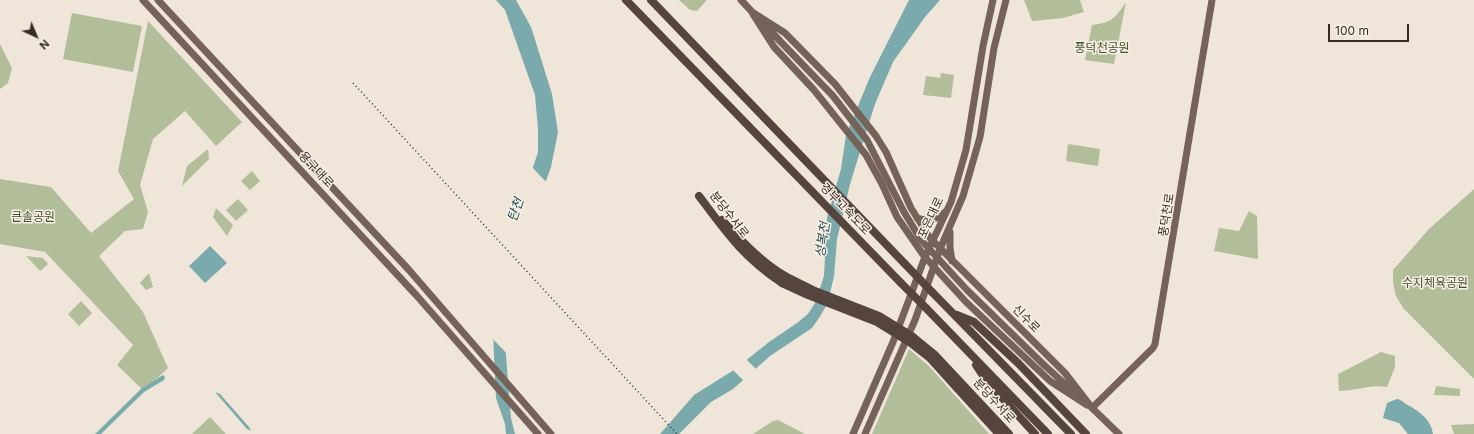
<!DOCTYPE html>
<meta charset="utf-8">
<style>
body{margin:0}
#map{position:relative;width:1474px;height:434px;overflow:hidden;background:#f0e5d9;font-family:Inter,sans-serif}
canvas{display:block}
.north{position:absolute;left:16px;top:16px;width:40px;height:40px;-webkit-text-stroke:3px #f8efe5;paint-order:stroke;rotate:136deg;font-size:11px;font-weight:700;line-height:16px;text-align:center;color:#342b27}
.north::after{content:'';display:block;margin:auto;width:14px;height:18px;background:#342b27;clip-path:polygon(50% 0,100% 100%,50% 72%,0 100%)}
.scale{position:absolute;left:1328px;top:24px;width:81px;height:18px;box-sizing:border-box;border:2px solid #342b27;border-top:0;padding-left:5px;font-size:12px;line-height:14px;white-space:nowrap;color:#342b27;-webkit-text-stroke:3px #f8efe5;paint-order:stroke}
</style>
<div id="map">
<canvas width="1474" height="434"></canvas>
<div class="north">N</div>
<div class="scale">100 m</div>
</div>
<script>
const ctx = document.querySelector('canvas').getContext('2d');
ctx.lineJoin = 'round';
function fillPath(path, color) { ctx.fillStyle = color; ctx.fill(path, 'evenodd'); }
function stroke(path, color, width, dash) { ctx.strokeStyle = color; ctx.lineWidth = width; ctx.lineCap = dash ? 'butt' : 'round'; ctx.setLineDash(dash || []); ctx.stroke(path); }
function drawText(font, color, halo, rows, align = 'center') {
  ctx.font = font + ' Inter,"Noto Sans KR",sans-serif'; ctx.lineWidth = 3; ctx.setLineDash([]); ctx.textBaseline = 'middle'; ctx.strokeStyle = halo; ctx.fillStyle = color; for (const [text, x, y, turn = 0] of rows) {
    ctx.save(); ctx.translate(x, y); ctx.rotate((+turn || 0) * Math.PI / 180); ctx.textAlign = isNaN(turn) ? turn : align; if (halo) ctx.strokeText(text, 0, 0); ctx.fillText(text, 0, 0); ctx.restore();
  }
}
fillPath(new Path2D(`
 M679 0H707L697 11 690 10Z
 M1024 0H1080L1084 12 1063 18 1032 21Z
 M1126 2 1114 64 1085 60 1092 25C1112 23 1115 18 1126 2Z
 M72 13 142 26 133 72 63 59Z
 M148 21 242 122 216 146 185 111 153 139 140 185 148 212 143 229 125 231 99 256 143 312 168 368 144 391 117 365 133 345 45 252 0 244V179L51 187 91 233 134 199 118 171Z
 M0 44 12 68 8 83 0 89Z
 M941 73 954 75 951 98 923 95 926 76 940 78Z
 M1068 144 1100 149 1098 166 1066 161Z
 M208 149 209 159 182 186 187 166Z
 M252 171 260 181 250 190 241 181Z
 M1474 189V379L1403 308 1396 296 1393 283V270L1429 229Z
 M238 199 248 210 236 221 226 210Z
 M216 208 233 225 227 236 213 217Z
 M1249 211 1257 216 1258 259 1214 251 1219 228 1239 231Z
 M26 256 43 258 48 264 40 271Z
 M149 273 153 287 146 290 140 283Z
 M81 301 92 313 79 326 68 314Z
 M909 349 929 366 989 434H872Z
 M1381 352 1395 356V367L1387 387C1372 384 1354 391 1339 391L1338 374Z
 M1436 386 1460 389V396L1434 395Z
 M210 417 226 434H192Z
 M778 420 805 434H753L773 421Z
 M1474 424V434H1454L1451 425Z`), '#b2be9a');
fillPath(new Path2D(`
 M496 0H516L531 27 552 94 558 132 551 167 502 304 511 418 515 434H506L505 424 496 398 492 312 521 204 538 152V129L535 95 505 10Z
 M909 0H940L925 17 893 62 875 104 850 184 837 239 834 276 830 293 826 306 819 318 812 328 770 356 733 389 711 402 679 434H660L694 395 734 370 769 342 797 323 808 314 815 303 824 276 827 218 841 169 846 135 870 77Z
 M210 246 227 263 205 283 189 266Z
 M163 375 165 377 164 380 144 392 101 434H95L141 389Z
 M215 392 220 394 249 427 251 431 247 429Z
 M1397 399C1403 400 1404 404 1410 406 1421 413 1431 420 1433 434H1408L1399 423 1383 418 1387 403Z`), '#7aaaac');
fillPath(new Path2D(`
 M531 166 547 183 504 304 510 357 491 337 490 312 519 204Z
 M745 358 758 371 745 382 732 369Z`), '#f0e5d9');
stroke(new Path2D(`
 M143 0 417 296 538 434
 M158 0 409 270 551 434
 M741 0 755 15
 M752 12 785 33 835 84 876 136 886 152 911 208 930 238 1065 373 1092 408 1119 434
 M753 14 774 47 814 90 866 155 882 184 897 217 924 256 966 302 1050 381 1087 405
 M763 23 779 40
 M917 218C928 222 936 220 945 212
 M950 232V248L952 261
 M1044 365 1075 393
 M1092 408 1153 348 1155 344 1212 0
 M853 434 893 342 925 257 951 202 966 150 983 46 993 0
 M865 434 915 320 940 249 963 196 980 137 994 48 1006 0`), '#756258', 7);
stroke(new Path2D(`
 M626 0 901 283
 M651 0 905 264
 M699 196C726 232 743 257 782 283
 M722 220C742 241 760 261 785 276
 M932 292 1071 434
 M926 308 1048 434
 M957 315 974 322 1018 363 1086 434
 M913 337 934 354 1009 434
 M976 365 986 380 1035 434
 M957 388 999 434`), '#55453e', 8);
stroke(new Path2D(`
 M353 83 677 434`), '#342b27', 1.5, [1, 3]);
stroke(new Path2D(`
 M779 40 833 96 867 140 904 212 921 240 967 290 1044 365`), '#756258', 7);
stroke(new Path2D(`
 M905 264 932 292
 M785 276 815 291 879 316 913 337
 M782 283 808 295 877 322 911 343 930 358 957 388
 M901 283 926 308`), '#55453e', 8);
drawText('12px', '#44512b', '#f8efe5', [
 ["풍덕천공원",1102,48],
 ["큰솔공원",33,217],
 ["수지체육공원",1435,283]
]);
drawText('12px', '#342b27', '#f8efe5', [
 ["용구대로",316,170,47],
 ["경부고속도로",845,209,46],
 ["분당수서로",729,215,52],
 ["풍덕천로",1167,215,-81],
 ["포은대로",931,218,-65],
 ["신수로",1026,319,45],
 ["분당수서로",994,401,48]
]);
drawText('italic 13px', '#1e5054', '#f8efe5', [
 ["탄천",516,210,-71],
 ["성복천",823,240,-82]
]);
</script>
